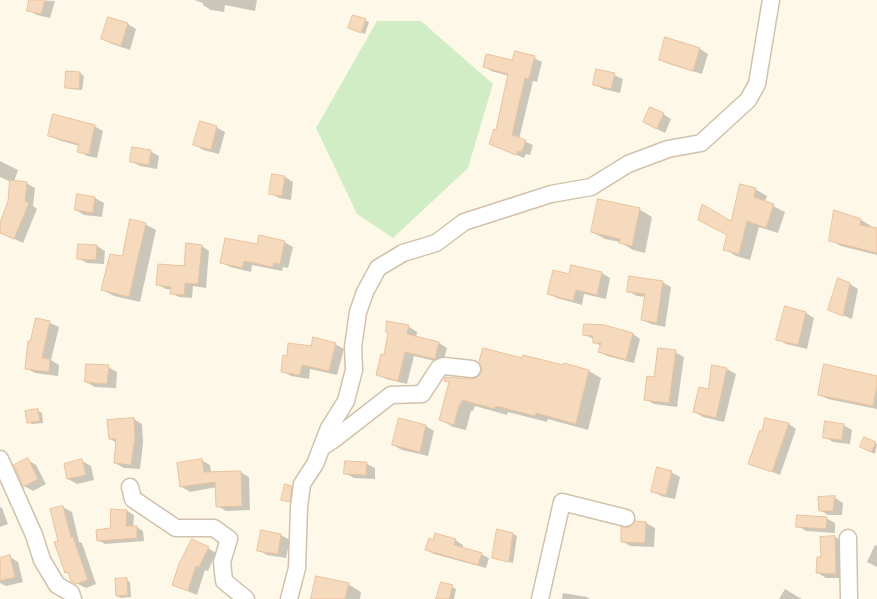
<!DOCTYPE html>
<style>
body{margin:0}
canvas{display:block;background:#fef8e8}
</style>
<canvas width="877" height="599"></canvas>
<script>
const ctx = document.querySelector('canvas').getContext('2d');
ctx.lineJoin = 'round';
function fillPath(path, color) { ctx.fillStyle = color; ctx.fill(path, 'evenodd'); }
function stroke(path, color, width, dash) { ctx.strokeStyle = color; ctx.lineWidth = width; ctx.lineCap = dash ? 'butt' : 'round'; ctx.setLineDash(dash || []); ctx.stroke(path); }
fillPath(new Path2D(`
 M377 21H421L493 84 468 168 393 238 357 214 316 128Z`), '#d1edc5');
fillPath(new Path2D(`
 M31 0 55 1 50 18 37 15 28 10Z
 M194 0H257L255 11 225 5 224 12 211 10 203 5V3Z
 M109 19 128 24 136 29 130 50 112 44 103 39Z
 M365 20 369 22 365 34 354 30Z
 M700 49 708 54 702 74 669 64 660 59Z
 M534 58 542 62 537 82 533 81 519 139 533 145 530 155 526 154 524 158 498 147 497 131 509 76 491 71 484 66Z
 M80 73 84 76 82 90 70 89 66 87Z
 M614 75 623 79 620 93 603 89 594 84Z
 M663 114 671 119 665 133 653 127Z
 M94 126 103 131 97 158 87 156 79 151 80 146 58 140 49 135Z
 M216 127 225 132 219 154 203 150 195 145Z
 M150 151 159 156 157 169 140 166 131 161Z
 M0 161 18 170 14 182 26 183 35 188 33 206 37 209 23 243 0 232V226L10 202 11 182 0 177Z
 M285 177 293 182 291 200 279 198 270 193Z
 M755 189 767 196 765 202 785 212 778 233 759 227 750 260 736 256 725 249 732 223Z
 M78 195 95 198 104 203 102 217 84 215 76 210Z
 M639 209 652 217 645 253 633 250 620 242 605 239 592 232Z
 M861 220 871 226V228L877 229V255L841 246 830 240Z
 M145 224 156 230 140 302 114 296 103 290Z
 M284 242 293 247 288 268 283 267 282 271 252 265 251 272 230 267 222 262 258 246Z
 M97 246 105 251 104 264 87 263 78 258Z
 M202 246 209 251 206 288 193 286 192 298 179 297 171 293 172 290 166 289 158 285 185 267Z
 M572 266 602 273 610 278 606 299 584 294 582 305 557 298 549 293 570 276Z
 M662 282 671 287 665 327 651 324 643 320 646 297 637 296 628 291Z
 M850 284 858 289 852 319 830 310Z
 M806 313 814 318 807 349 786 344 778 339Z
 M36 319 50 323 59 327 51 360 59 365 58 376 35 373 26 368Z
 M388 323 409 327 417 332 416 338 439 343 447 348 443 363 414 356 407 384 386 379 378 374 385 357 390 333Z
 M604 326 633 334 640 339 634 363 607 356 600 352 601 346 594 342V339L584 335Z
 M335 344 344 349 337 375 310 369 309 379 291 376 282 371 288 357 312 347Z
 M675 352 684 357 677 407 654 404 645 399 655 379Z
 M523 360 564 367V364L589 371 601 378 588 430 548 419 547 422 508 412 507 415 475 406 473 411H471L466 430 453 427 441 420 450 383 446 380H471Z
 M713 366 727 369 736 374 724 422 703 417 695 412 709 390Z
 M108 367 117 372 116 388 95 387 86 382Z
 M877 377V409L828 399 819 395Z
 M38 411 42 413 43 423 32 424 28 422Z
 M134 419 142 424 143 443 140 469 124 468 115 463 117 443 110 439Z
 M766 419 789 424 796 429 780 475 750 463 763 432Z
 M843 425 852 430 850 444 833 442 825 437Z
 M426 426 434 431 428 456 402 450 393 445Z
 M865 438 877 444 875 454 865 449Z
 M28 460 36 465 46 484 33 491 24 486Z
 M201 460 210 465 211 473 240 472 249 477 250 510 226 511 218 506 217 487 190 492 182 487Z
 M82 461 91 466 94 480 77 484 68 479Z
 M367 464 375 468V479L354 478 345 473Z
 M671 472 680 477 675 499 661 496 653 491Z
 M291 487 295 489 293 503 282 499Z
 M820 498H835L843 503 842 515H828L820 510Z
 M0 507 2 508 8 524 0 527Z
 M63 507 72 512 79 542 82 543 96 584 86 588 72 581 69 574 66 572 51 510Z
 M127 511 134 515 133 528 137 527 143 531 144 541 105 544 98 540 111 530Z
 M826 518 835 523V533L806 531 798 526Z
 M646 523 655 528 654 547 630 546 622 541 630 529Z
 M262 532 281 535 290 540 286 558 267 555 258 550Z
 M513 534 517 536 513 563 493 558Z
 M835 537 844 542V578H826L818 573 823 559 821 538Z
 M455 540 463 545 462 548 481 554 489 558 486 568 434 554 427 550Z
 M875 545 877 546V567L867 562Z
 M208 548 216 553 208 571 205 570 197 595 173 585Z
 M10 557 18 562 23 582 6 586 0 583V559Z
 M126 580 130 582 131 597 121 598 117 596Z
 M348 584 361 592 360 599H312Z
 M452 587 456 589 454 599H438Z
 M785 589 798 597 802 599H779Z
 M563 593 587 597 590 599H562Z`), '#0003');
const building = new Path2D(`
 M29 0H45L41 14 27 11Z
 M353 15 366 19 361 33 348 28Z
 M108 17 128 23 121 46 101 39Z
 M665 37 700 48 693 71 659 60Z
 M515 51 535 56 529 79 525 78 512 135 526 140 522 152 518 151 516 155 489 144 494 129 496 130 508 74 483 67 486 54 512 60Z
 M596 69 615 73 611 89 593 85Z
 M66 71 80 72 79 89 65 88Z
 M650 107 664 113 657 129 643 122Z
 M53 114 95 125 89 154 77 152 79 144 48 136Z
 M200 121 217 126 211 150 193 145Z
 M132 147 151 150 149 165 130 162Z
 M272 174 285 176 282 196 269 194Z
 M10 180 27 182 25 201 29 203 14 239 0 233V223L8 201Z
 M740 184 756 188 754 197 774 204 766 228 747 221 739 254 723 250 727 235 698 220 702 204 731 221Z
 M77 194 95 197 93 213 75 210Z
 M598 199 640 208 632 246 619 243 620 239 591 232Z
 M834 210 861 219 860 225 877 228V253L829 241Z
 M130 219 146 223 129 297 101 290 110 254 122 256Z
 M259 235 285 241 280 264 274 263 273 267 244 261 242 268 220 263 225 238 257 244Z
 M186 243 202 245 198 284 185 283 184 295 170 294 171 287 156 285 158 264 184 266Z
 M78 244 97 245 96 260 77 259Z
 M571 265 602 272 597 295 576 290 573 301 547 294 553 270 569 274Z
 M629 276 663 281 657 323 641 320 645 294 627 292Z
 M838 278 850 283 843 316 828 310Z
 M785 306 806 312 798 345 776 340Z
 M36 318 50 321 42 358 50 359 49 372 25 369 28 341H30Z
 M387 321 409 325 407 334 439 342 435 359 405 352 398 381 376 375 381 354 384 355 388 333 386 332Z
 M584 324 604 325 633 333 626 360 598 352 601 343H593V336L583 335Z
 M313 337 336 343 329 371 302 365 300 375 281 372 283 355 287 356 288 343 311 346Z
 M483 348 522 358 523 355 563 365 564 363 589 370 576 424 536 413 535 416 496 406 495 409 462 400 461 405H459L454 425 439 420 449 382 444 381 445 377 471 379 476 378 482 371 479 363Z
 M658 348 676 350 669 403 644 400 647 376 654 377Z
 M86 364 109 365 107 384 85 382Z
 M824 364 877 376V386L873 406 818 395Z
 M712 365 727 368 716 418 693 412 699 387 708 389Z
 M38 409 40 421 27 423 25 411Z
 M134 418 135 438 131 465 114 463 116 439H109L107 420Z
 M399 418 426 425 420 452 392 445Z
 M765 418 789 423 772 472 748 464 760 430 762 431Z
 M825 421 844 424 842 440 823 438Z
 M864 437 876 442 871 452 860 447Z
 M28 458 38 479 23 487 14 465Z
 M82 459 86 475 67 479 64 464Z
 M202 459 204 472 241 471 242 506 216 507 215 482 180 487 177 463Z
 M345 461 367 462 366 475 344 474Z
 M657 467 672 471 666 495 651 492Z
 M285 484 292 486 290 502 281 500Z
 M835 496 833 511H819L818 497Z
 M63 506 71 537H73L88 580 76 584 71 581 68 572 65 573 54 542 58 541 50 509Z
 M111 509 127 510 126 526H137V538L97 541 96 530 110 528Z
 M797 515 827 517 826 529 796 527Z
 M635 521 646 522 645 543 621 542V527H629Z
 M497 529 513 533 509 562 492 558Z
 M261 530 281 534 278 554 257 551Z
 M435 533 456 539 454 545 482 553 478 565 425 550 429 538 433 540Z
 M835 536 836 574 816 573 817 557H821L820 537Z
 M192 539 209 547 199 567 196 566 188 591 172 585 179 564Z
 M10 555 15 577 0 581V558Z
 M316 576 349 583 345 599H311Z
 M127 578 128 595 116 596 115 579Z
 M441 582 453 585 449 599H436Z`);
fillPath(building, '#f6dabd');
stroke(building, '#eac29c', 1);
const minor = new Path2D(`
 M322 447 333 440 391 395 422 394 439 368 444 366 472 369
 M0 459 34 535 42 560 57 585 71 593 73 599
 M130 487 133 499 176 528H214L229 539 222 562 224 581 246 599
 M848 538 849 599
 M289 599 297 568 299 507 302 484 315 464 329 428 346 401 354 370 353 347 358 312 365 292 378 268 403 253 436 243 464 222 551 194 591 187 628 164 668 149 701 143 748 100 757 84 771 0
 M540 599 562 502 626 518`);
stroke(minor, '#d2c1ac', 19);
stroke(minor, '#fff', 16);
</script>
